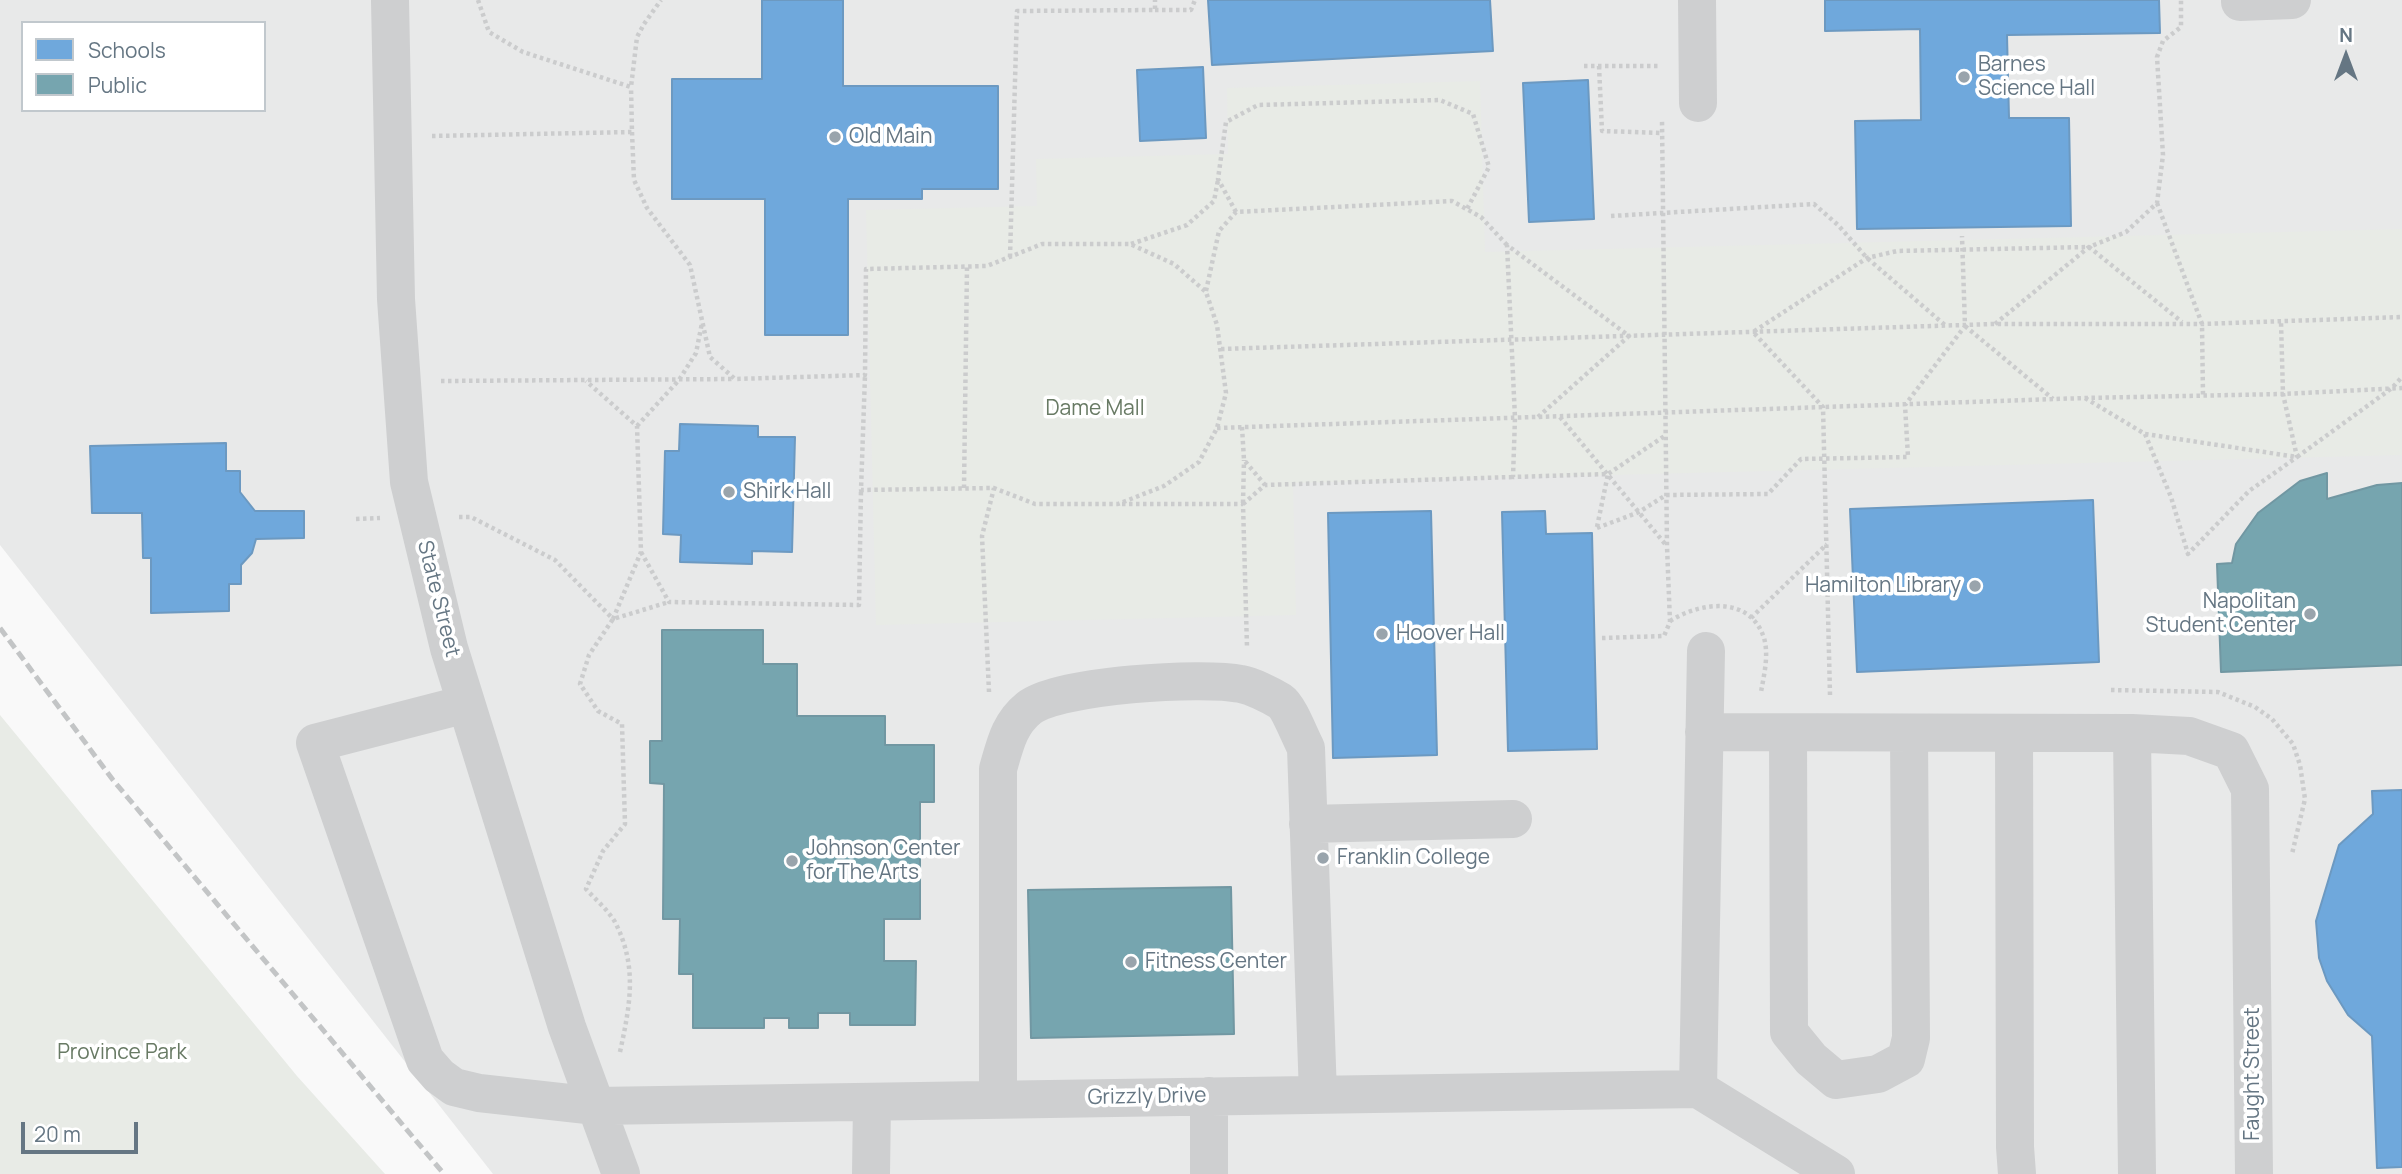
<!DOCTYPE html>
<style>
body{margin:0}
#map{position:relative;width:2402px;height:1174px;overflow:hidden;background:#f9f9f9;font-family:Manrope,sans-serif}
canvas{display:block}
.legend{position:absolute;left:21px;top:21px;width:245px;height:91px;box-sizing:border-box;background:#fff;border:2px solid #c1c8cd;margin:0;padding:9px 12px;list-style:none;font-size:21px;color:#657683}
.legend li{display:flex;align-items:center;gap:14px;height:35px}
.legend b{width:35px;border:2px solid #c1c8cd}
.north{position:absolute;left:2311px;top:21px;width:70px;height:70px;-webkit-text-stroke:5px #fff;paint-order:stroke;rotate:0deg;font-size:19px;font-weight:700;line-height:28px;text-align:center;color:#657683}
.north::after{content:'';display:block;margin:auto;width:24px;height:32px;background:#657683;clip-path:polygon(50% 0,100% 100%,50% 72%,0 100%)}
.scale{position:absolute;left:21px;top:1122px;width:117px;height:32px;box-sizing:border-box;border:4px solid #657683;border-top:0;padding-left:9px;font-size:21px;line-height:24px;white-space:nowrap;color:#657683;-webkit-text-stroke:5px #fff;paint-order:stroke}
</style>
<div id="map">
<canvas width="2402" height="1174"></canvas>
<ul class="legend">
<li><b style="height:19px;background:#6fa8dc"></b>Schools</li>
<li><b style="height:19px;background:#76a5af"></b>Public</li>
</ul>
<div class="north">N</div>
<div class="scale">20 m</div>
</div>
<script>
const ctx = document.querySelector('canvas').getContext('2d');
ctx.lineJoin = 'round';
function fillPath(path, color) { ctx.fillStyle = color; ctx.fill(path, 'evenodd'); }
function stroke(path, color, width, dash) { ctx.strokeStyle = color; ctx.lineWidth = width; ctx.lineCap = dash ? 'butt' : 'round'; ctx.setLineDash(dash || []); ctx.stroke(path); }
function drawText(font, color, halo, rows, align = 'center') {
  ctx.font = font + ' Manrope,sans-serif'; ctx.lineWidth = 7; ctx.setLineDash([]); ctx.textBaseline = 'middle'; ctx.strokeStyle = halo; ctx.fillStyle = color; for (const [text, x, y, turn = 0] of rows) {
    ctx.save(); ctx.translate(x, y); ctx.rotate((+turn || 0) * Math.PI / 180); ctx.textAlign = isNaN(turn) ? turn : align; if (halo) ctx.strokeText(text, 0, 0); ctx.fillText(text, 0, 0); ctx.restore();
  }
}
fillPath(new Path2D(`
 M0 0H2402V1174H493L0 545ZM23 23H264V110H23Z`), '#e8e9e9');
fillPath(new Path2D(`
 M1480 81 1485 252 2402 229V455L1293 483 1296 615 876 625 866 210 1037 206 1036 159 1228 154 1227 88Z
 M0 715 297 1076 385 1174H0Z`), '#e8ebe6');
const schools = new Path2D(`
 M762 0H843V86H998V189H922V199H848V335H765V199H672V79H762Z
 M1208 0H1490L1493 51 1212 65Z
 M1825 0H2159L2160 33 2007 35 2009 118H2069L2071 226 1857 229 1855 121 1921 120 1920 29 1825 31Z
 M1203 67 1206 138 1140 141 1137 70Z
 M1588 80 1594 219 1529 222 1523 83Z
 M680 424 758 426V437H795L792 552 752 551V564L680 562 681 535 663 534 665 451H679Z
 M226 443V471H240V492L255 511H304V538L256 539 252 553 241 565V584H229V611L151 613V558H143L142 513H92L90 446Z
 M2093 500 2099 662 1857 672 1850 509Z
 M1431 511 1437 755 1333 758 1328 513Z
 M1545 511 1546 534 1592 533 1597 749 1508 751 1502 512Z
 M2402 790V1167L2377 1168 2372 1036 2348 1015 2327 981 2319 958 2316 921 2339 845 2373 814 2372 791Z`);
fillPath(schools, '#6fa8dc');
stroke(schools, '#6c99c1', 2);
const public = new Path2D(`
 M2327 473V499L2377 485 2402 483V665L2221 672 2217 564 2232 563 2236 544 2258 513 2300 481Z
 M662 630H763V664H797V716H885V745H934V802H920V919H884V961H916L915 1025H850V1013H818V1028H789V1018H764V1028H693V974H679L680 919H663L664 784 650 783V741H662Z
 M1231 887 1234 1034 1031 1038 1028 890Z`);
fillPath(public, '#76a5af');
stroke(public, '#7197a2', 2);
stroke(new Path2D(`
 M478 0 489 32 523 52 631 87 637 37 644 24 661 0
 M1155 10H1191L1195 0
 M1584 66H1661
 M1599 66 1602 131 1663 133
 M632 132 634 180 647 208 690 265 710 357 735 379 865 375 866 269 987 266 1042 244H1130L1174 264 1206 292 1217 325 1226 393 1217 428 1199 462 1164 486 1118 504H1035L994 488 861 490 865 375
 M432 136 632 132 631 87
 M2157 203 2202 324 2203 395
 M1236 212 1218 179 1226 122 1258 105 1440 100 1473 114 1489 167 1467 209
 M1611 216 1814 204 1838 225 1867 258 1946 326
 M1131 244 1187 225 1214 201 1218 180
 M1010 257 1017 11 1155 10V0
 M1206 291 1219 231 1236 212 1452 201 1481 217 1507 245
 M1995 324 2089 247 2126 232 2157 203 2163 155 2157 57 2163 41 2181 27V0
 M1965 326 2053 399
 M1221 349 1994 324H2202L2402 317
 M441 381 733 379
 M2085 398 2145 434 2297 457 2392 388 2402 377
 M1538 417 1629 336 1507 245 1515 418 1513 477 1608 474 1666 435
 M1560 417 1666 545
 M637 426 679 380 696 353 702 323
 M1242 427 1244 460 1265 485
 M1217 428 2085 398 2283 394 2402 388
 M2145 434 2171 497 2188 554 2249 491 2297 457 2283 394 2281 322
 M964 488 967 267
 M1243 503 1244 460
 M1122 504H1243L1247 647
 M1243 504 1265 485 1513 477
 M459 517H471L555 560 613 619 641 552 637 426 586 381
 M356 519 380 518
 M1597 527 1608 474
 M1597 528 1639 512 1666 495 1768 494 1801 459 1908 457 1905 405 1965 326 1962 236
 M641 552 669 602 859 605 861 490
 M1751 618 1827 544
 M1670 621C1700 602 1750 595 1764 638 1769 655 1764 675 1761 692
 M1602 638 1664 636 1670 622 1667 546 1662 120
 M2111 690 2218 692 2255 707 2272 719 2293 744 2300 765 2305 799 2292 854
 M989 692 982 536 994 488
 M1830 695 1823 407 1753 332 1867 258 1897 251 2089 247 2182 322
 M620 1052C630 1005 638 967 615 922 608 910 595 899 586 889L603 851 625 824 622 724 598 711 580 684 589 655 613 619 669 602`), '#cbcccd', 4.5, [3.5, 3.5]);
stroke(new Path2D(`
 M390 0 396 299 409 482 449 648 567 1027 621 1174
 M1697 0 1698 103
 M2240 0V2L2292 0
 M466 704 315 743 425 1060 439 1076 454 1087 479 1093 596 1106 1698 1089
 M1704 732 2132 733 2189 736 2231 751 2250 789 2254 1174
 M1788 733 1789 1032 1811 1059 1836 1080 1878 1074 1906 1059 1911 1038 1909 733
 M2014 733 2015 1147 2017 1174
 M2132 733 2137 1174
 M1308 824 1513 819
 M1698 1089 1706 651
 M1698 1089 1836 1174
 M1209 1096V1174
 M998 1100V769C1005 745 1009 724 1029 708 1058 685 1203 676 1241 684 1252 686 1270 695 1280 701 1289 707 1300 737 1306 748L1318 1095
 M871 1174 872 1102`), '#cecfd0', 38);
stroke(new Path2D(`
 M0 628 113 780 444 1174`), '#c3c5c6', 5, [10, 5]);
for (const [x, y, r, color] of [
 [1964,77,7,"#99a4ac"],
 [835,137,7,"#99a4ac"],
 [729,492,7,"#99a4ac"],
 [1975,586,7,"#99a4ac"],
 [2310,614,7,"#99a4ac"],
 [1382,634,7,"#99a4ac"],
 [1323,858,7,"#99a4ac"],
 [792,861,7,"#99a4ac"],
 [1131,962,7,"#99a4ac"]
]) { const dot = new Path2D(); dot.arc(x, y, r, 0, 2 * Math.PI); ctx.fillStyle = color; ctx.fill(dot); stroke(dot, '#fff', 2.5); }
drawText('21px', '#657683', '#fff', [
 ["Barnes",1978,65],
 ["Science Hall",1978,89],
 ["Old Main",849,137],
 ["Shirk Hall",743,492],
 ["Hamilton Library",1961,586,"right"],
 ["Napolitan",2296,602,"right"],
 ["Student Center",2296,626,"right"],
 ["Hoover Hall",1396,634],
 ["Johnson Center",806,849],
 ["for The Arts",806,873],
 ["Franklin College",1337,858],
 ["Fitness Center",1145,962]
], 'left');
drawText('21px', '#687a64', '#fff', [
 ["Dame Mall",1095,409],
 ["Province Park",122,1053]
]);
drawText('21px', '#657683', '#fff', [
 ["State Street",438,599,76],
 ["Faught Street",2253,1074,-90],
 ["Grizzly Drive",1147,1097,-1]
]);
</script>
